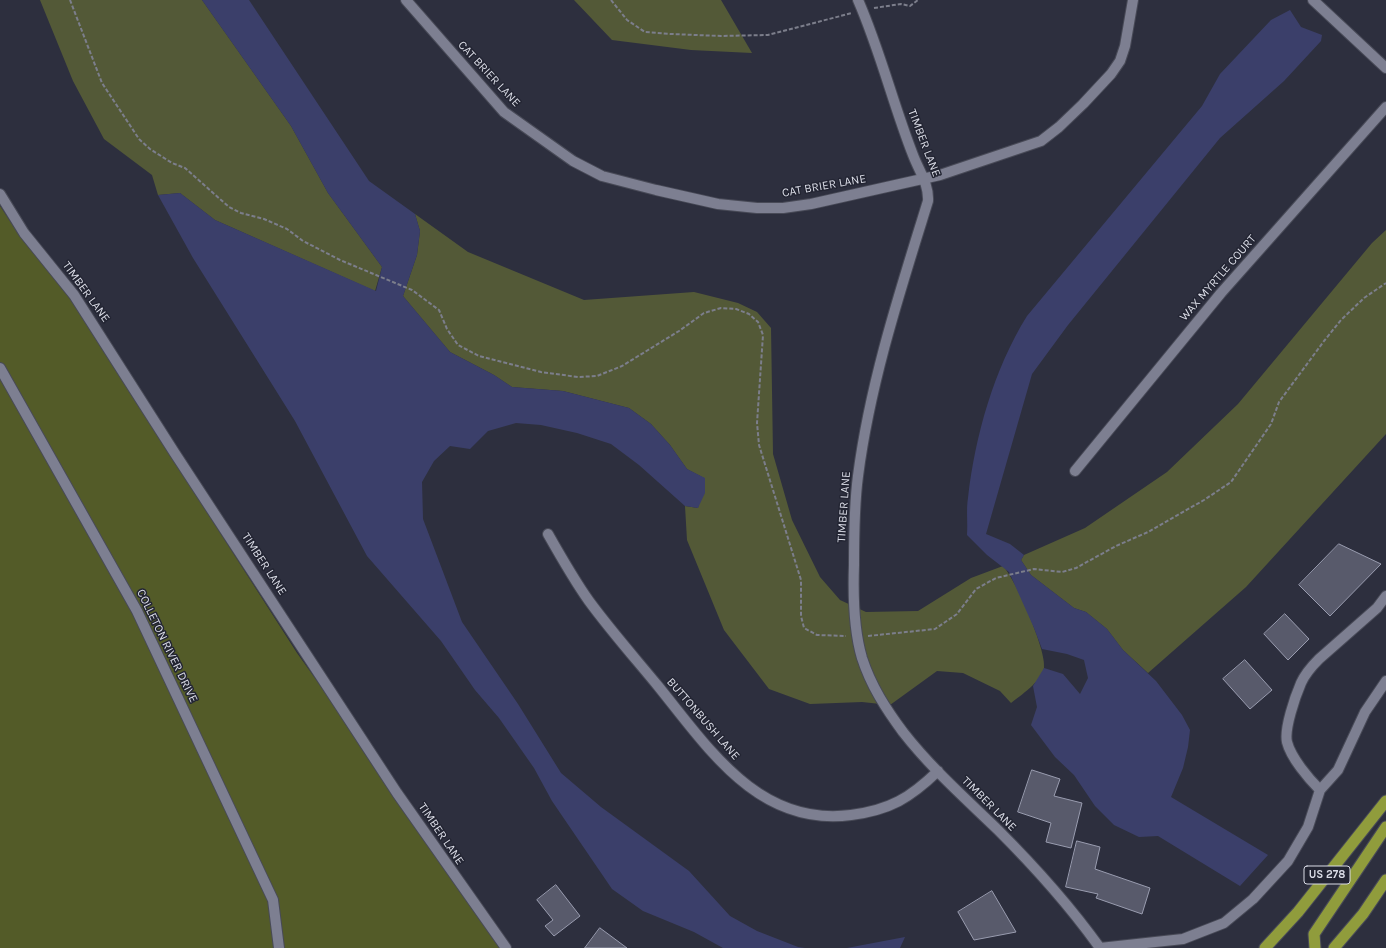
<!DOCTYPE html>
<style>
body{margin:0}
canvas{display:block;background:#2d2f3e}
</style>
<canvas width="1386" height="948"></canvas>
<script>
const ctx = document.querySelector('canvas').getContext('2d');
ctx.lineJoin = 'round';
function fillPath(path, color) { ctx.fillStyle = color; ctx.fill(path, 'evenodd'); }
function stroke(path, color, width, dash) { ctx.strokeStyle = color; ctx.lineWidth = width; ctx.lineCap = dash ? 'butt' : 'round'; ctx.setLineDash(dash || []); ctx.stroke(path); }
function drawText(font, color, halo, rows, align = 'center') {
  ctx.font = font + ' Karla,sans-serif'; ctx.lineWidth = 3; ctx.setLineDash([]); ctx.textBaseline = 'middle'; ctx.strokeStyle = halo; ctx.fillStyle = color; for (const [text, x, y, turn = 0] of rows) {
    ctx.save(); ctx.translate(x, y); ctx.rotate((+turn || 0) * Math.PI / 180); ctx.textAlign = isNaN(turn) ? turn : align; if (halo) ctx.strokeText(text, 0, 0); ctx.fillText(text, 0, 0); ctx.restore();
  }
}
fillPath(new Path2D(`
 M40 0H202L291 126 328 193 382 267 375 291 215 220 180 193 158 195 152 175 104 139 73 81Z
 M574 0H721L752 53 691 50 612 40Z
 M415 214 468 252 584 300 694 292 738 303 757 312 771 328 773 454 792 520 820 577 840 600 866 612 918 611 971 578 1003 566C1015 578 1047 651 1044 668 1041 682 1021 695 1011 703L1000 691 963 673 937 671 890 705 862 702 810 704 769 689 724 630 687 540 685 506 698 508 704 478 687 469 670 445 651 424 629 408 563 391 512 387 494 375 450 352 403 296 417 255 420 231Z
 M1386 230V434L1246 587 1148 673 1123 650 1107 629 1086 612 1074 608 1031 575 1021 560 1024 555 1085 528 1167 472 1238 404 1372 243Z`), '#535937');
fillPath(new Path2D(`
 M0 206 14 227 71 300 297 653 322 688 377 772 502 948H0Z`), '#535b28');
fillPath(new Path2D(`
 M202 0H249L369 181 415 214 420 231 417 255 403 296 450 352 494 375 512 387 563 391 629 408 651 424 670 445 687 469 705 478V493L698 508 685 506 639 465 611 444 577 433 541 425 516 423 488 431 470 449 450 446 434 461 422 482 423 519 462 622 518 704 561 773 601 807 689 871 730 916 757 931 798 947 805 948H723L694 932 643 911 612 889 552 801 534 768 499 718 475 690 441 641 367 556 295 421 193 258 158 195 180 193 215 220 376 291 382 267 328 193 291 126Z
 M1290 10 1301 27 1322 35 1321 41 1284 81 1220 138 1068 325 1032 374 986 534 1010 544 1024 555 1021 560 1031 575 1074 608 1086 612 1107 629 1123 650 1156 681 1182 715 1190 730 1188 747 1183 768 1171 797 1268 855 1240 886 1158 836 1139 837 1114 825 1095 806 1074 775 1055 757 1031 725 1037 707 1033 686 1044 668 1063 674 1080 694 1088 678 1084 660 1067 654 1042 649 1034 628 1009 572 987 555 967 535C968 523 966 510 968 498 975 436 994 369 1027 316L1202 106 1220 74 1271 20Z
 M905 937 900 948H847Z`), '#3b3f6a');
const building = new Path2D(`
 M1339 544 1381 564 1330 616 1299 585Z
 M1285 614 1309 639 1288 660 1264 634Z
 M1245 660 1272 690 1250 709 1223 679Z
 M1032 770 1060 779 1054 796 1082 803 1071 848 1046 842 1051 823 1018 812Z
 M1077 841 1100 847 1095 869 1150 888 1142 914 1096 898 1098 894 1066 887Z
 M556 885 580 916 554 936 545 926 553 920 537 900Z
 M992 891 1016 932 974 940 958 912Z
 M600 928 627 948H585Z`);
fillPath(building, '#585a6b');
stroke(building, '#999caf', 1);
const minor = new Path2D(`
 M406 0 504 112 573 161 602 176 656 190 718 204 757 208H783L811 204 940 175 1041 141 1059 127 1083 104 1111 74 1120 61 1125 46 1133 0
 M858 0C880 50 893 104 913 155 919 171 929 184 928 201 900 291 870 383 858 476 854 506 854 536 854 565 853 594 854 631 862 658 871 686 886 709 903 732 931 768 965 798 998 830 1034 866 1070 906 1100 948
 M1313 0 1386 68
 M0 194 24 233 74 295 174 452 397 793 506 948
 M0 368 137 611 273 900 279 948
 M1075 471 1221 293 1386 107
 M548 534C561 557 574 580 589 601 611 631 635 658 658 686 709 749 759 827 851 815 890 810 910 798 938 771
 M1320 790C1309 779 1291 758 1287 742 1284 729 1295 697 1301 683 1305 674 1312 666 1319 659L1377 608 1386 596
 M1100 948 1183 939 1224 923 1253 899 1288 861 1308 827 1320 790 1338 770 1365 712 1386 681`);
const trunk = new Path2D(`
 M1265 948 1298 912 1386 801
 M1315 948 1314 934 1386 827
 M1334 948 1363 914 1386 880`);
stroke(minor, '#484a57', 12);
stroke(trunk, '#484a57', 13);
stroke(new Path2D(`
 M70 0 102 83 139 139 150 149 172 163 185 168 229 207 241 213 264 219 287 229 303 241 340 260 412 290 439 310 447 329 458 345 479 356 541 372 578 377 597 376 622 366 679 331 704 313 721 308 736 309 749 314 758 322 763 335 757 423 759 445 801 580V616L804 628 817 635 846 636
 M611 0 627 20 645 32 671 34 721 36 768 35 852 13
 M874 8 901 4 910 6 918 0
 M868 636 935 629 957 614 976 589 996 578 1034 569 1062 572 1076 568 1116 546 1148 532 1204 500 1231 482 1271 424 1279 402 1324 341 1341 320 1364 298 1386 283`), '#7c7e8b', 2, [4, 2]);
stroke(minor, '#7d7f91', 10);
stroke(trunk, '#909c3c', 11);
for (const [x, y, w] of [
 [1327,875,46]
]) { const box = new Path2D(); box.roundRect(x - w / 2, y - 9, w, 18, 3); ctx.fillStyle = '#232533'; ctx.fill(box); stroke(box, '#dbdde7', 1); }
drawText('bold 11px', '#dbdde7', null, [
 ["US 278",1327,875]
]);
drawText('12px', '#dbdde7', '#232533', [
 ["CAT BRIER LANE",489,74,47],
 ["TIMBER LANE",924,143,69],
 ["CAT BRIER LANE",824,186,-10],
 ["WAX MYRTLE COURT",1218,278,-49],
 ["TIMBER LANE",86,292,54],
 ["TIMBER LANE",844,507,-86],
 ["TIMBER LANE",264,564,57],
 ["COLLETON RIVER DRIVE",167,646,64],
 ["BUTTONBUSH LANE",703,719,49],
 ["TIMBER LANE",989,804,45],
 ["TIMBER LANE",441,834,56]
]);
</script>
